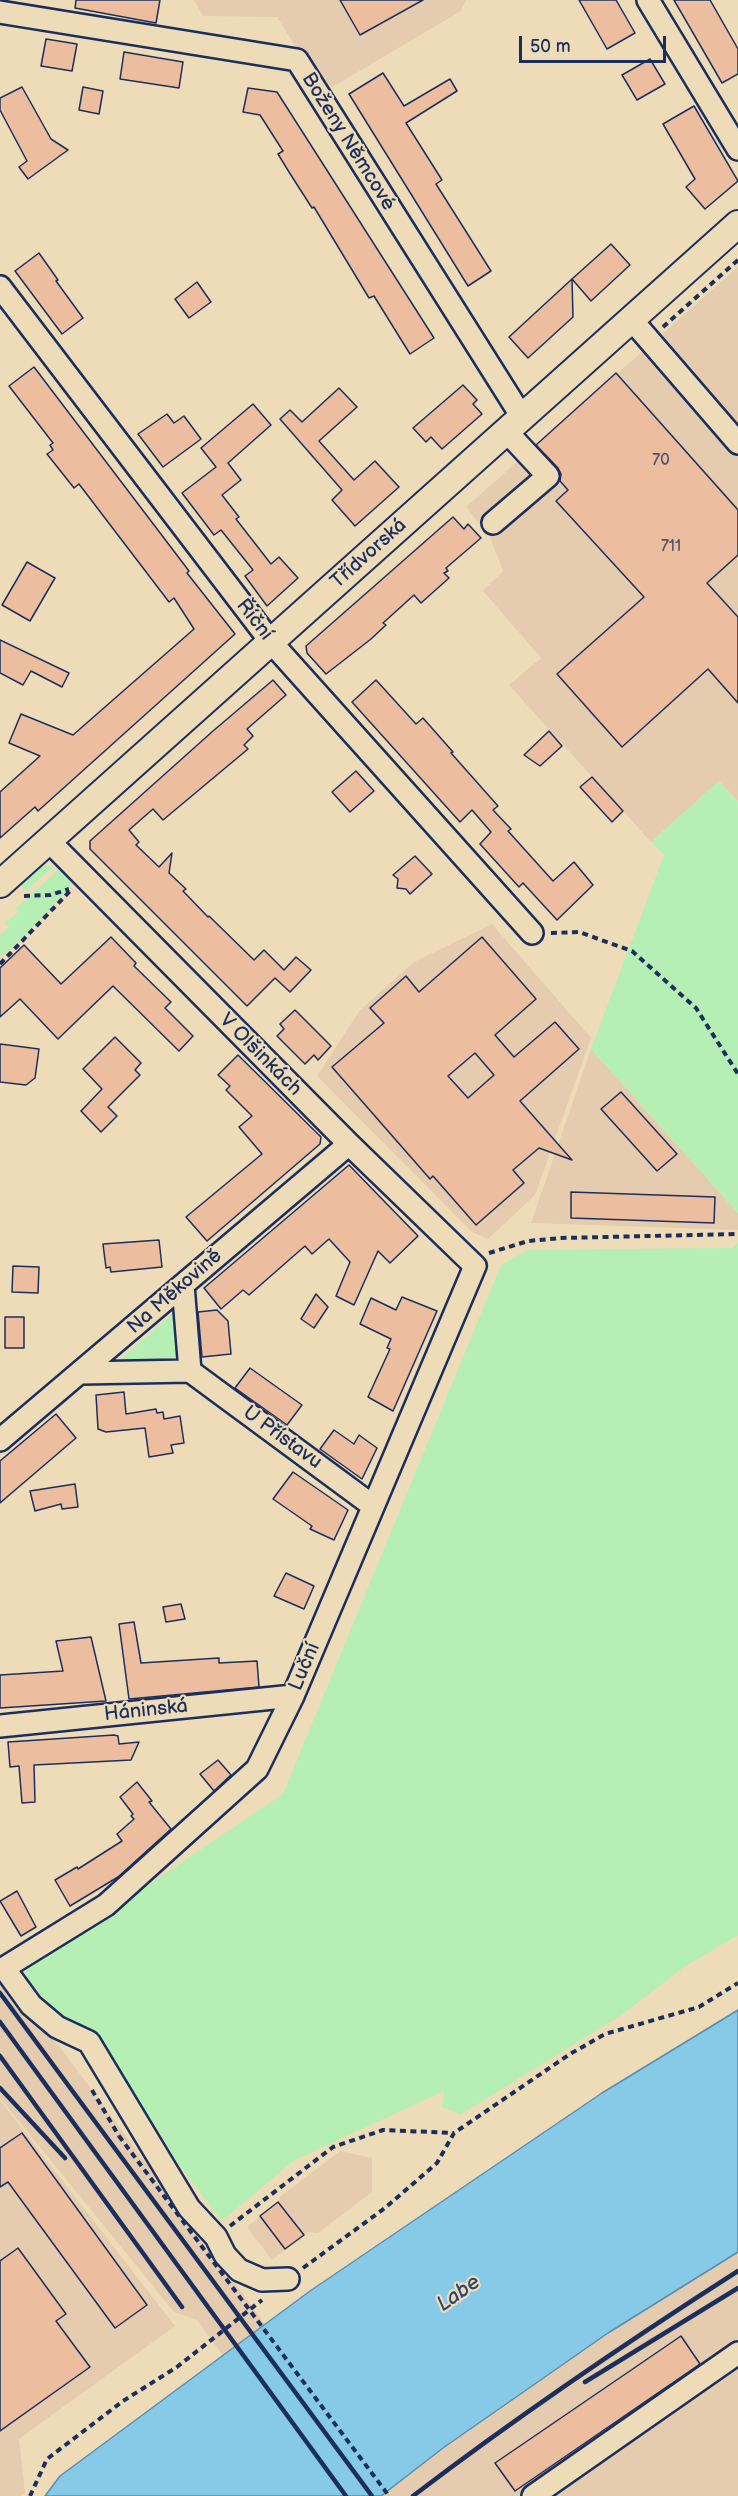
<!DOCTYPE html>
<meta charset="utf-8">
<style>
body{margin:0}
#map{position:relative;width:738px;height:2496px;overflow:hidden;background:#eedcb9;font-family:"Balsamiq Sans",sans-serif}
canvas{display:block}
.scale{position:absolute;left:519px;top:36px;width:147px;height:27px;box-sizing:border-box;border:3px solid #1b2f5e;border-top:0;padding-left:8px;font-size:18px;line-height:21px;white-space:nowrap;color:#1b2f5e;-webkit-text-stroke:4px #eedcb9;paint-order:stroke}
</style>
<div id="map">
<canvas width="738" height="2496"></canvas>
<div class="scale">50 m</div>
</div>
<script>
const ctx = document.querySelector('canvas').getContext('2d');
ctx.lineJoin = 'round';
function fillPath(path, color) { ctx.fillStyle = color; ctx.fill(path, 'evenodd'); }
function stroke(path, color, width, dash) { ctx.strokeStyle = color; ctx.lineWidth = width; ctx.lineCap = dash ? 'butt' : 'round'; ctx.setLineDash(dash || []); ctx.stroke(path); }
function drawText(font, color, halo, rows, align = 'center') {
  ctx.font = font + ' "Balsamiq Sans",sans-serif'; ctx.lineWidth = 4.5; ctx.setLineDash([]); ctx.textBaseline = 'middle'; ctx.strokeStyle = halo; ctx.fillStyle = color; for (const [text, x, y, turn = 0] of rows) {
    ctx.save(); ctx.translate(x, y); ctx.rotate((+turn || 0) * Math.PI / 180); ctx.textAlign = isNaN(turn) ? turn : align; if (halo) ctx.strokeText(text, 0, 0); ctx.fillText(text, 0, 0); ctx.restore();
  }
}
fillPath(new Path2D(`
 M194 0H466L461 11 324 92 277 17 203 16Z
 M738 267V801L719 781 651 842 509 685 541 658 483 591 503 571 490 537 466 507Z
 M492 924 591 1038 535 1195 488 1239 472 1232 317 1076 360 1010 414 962Z
 M591 1049 738 1213V1230L531 1223Z
 M0 1966 388 2490 443 2448 608 2333 738 2252V2496H326L197 2320 174 2312 0 2098Z
 M0 2100 175 2326 19 2439 25 2493 21 2496H0Z
 M340 2151 372 2158V2192L318 2233 308 2232 272 2260 247 2227 278 2202 281 2196Z`), '#e5ccae');
fillPath(new Path2D(`
 M719 781 738 802V1213L591 1049 664 855 651 842Z
 M39 865 54 866 26 891 18 883Z
 M59 869 70 880 71 885 47 913 6 953 0 956V935L9 927 5 923 18 912 16 909Z
 M738 1243V1935L684 1967 623 2014 460 2115 442 2107 444 2091 293 2161 222 2221 174 2158 157 2128 95 2038 61 2015 26 1980V1967L283 1794 501 1265 527 1250 732 1248Z
 M179 1308 182 1357 117 1362Z`), '#b5efb3');
const water = new Path2D(`
 M738 2010V2252L608 2333 443 2448 381 2496H45L60 2476 310 2291 602 2093Z`);
fillPath(water, '#86cae7');
stroke(water, '#5b8cb0', 1.5);
const building = new Path2D(`
 M76 0H160L156 23 75 8Z
 M340 0H423L360 35Z
 M579 0H616L635 33 607 49Z
 M674 0H710L738 49V74L722 83Z
 M46 39 77 44 72 71 41 66Z
 M124 52 183 62 179 88 120 79Z
 M650 59 665 84 637 100 622 75Z
 M383 73 404 106 450 79 457 91 406 123 442 180 436 184 491 271 468 286 349 94Z
 M22 87 51 139 68 150 28 179 19 167 27 161 0 110V98Z
 M83 87 103 91 99 114 79 110Z
 M248 88 277 92 434 338 410 354 374 296 369 298 314 207 312 208 289 172 278 154 283 151 260 115 243 112Z
 M694 106 738 181 705 209 686 187 695 179 663 124Z
 M611 244 630 265 591 301 572 279Z
 M39 253 58 280 56 281 83 318 62 334 15 271Z
 M572 279 573 317 528 358 509 337Z
 M197 282 211 302 189 318 175 299Z
 M34 367 189 571 187 573 235 634 38 811 35 807 0 838V792L40 756 9 743 21 714 73 735 194 629 174 598 169 602 79 484 74 488 47 454 53 450 50 445 53 443 9 386Z
 M616 373 738 510V555L707 583 738 617V703L708 669 622 747 557 674 644 597 556 501 568 490 560 481 561 474 558 468 536 445Z
 M463 385 477 400 473 404 482 414 442 449 431 437 426 442 413 428Z
 M339 388 357 407 319 441 354 480 375 461 399 487 355 526 332 500 342 490 280 419 290 410 302 422Z
 M253 404 271 425 228 463 241 480 222 495 239 517 236 519 271 564 279 557 298 578 267 606 245 576 253 570 221 530 214 535 182 493 216 467 201 448Z
 M167 414 174 423 184 416 201 439 163 467 138 434Z
 M453 517 464 529 468 524 481 538 446 568 448 571 444 573 449 578 421 603 414 595 383 623 386 625 371 639 326 674 307 653 306 646Z
 M27 562 55 578 30 621 2 605Z
 M0 640 69 673 62 687 31 671 23 685 0 673Z
 M273 680 286 695 247 729 253 736 244 745 248 749 163 820 153 809 129 830 139 842 136 845 159 867 172 853 169 873 186 889 183 891 208 917 209 916 254 960 264 950 284 970 296 957 311 970 290 992 275 978 247 1006 90 849V841L213 731Z
 M376 680 416 724 423 718 453 752 451 753 498 806 493 810 511 829 508 831 553 881 574 862 593 885 557 920 523 883 519 887 480 844 491 832 472 810 460 822 352 702Z
 M549 731 562 746 540 766 524 755Z
 M356 771 374 791 350 812 332 792Z
 M592 777 623 811 612 822 580 787Z
 M415 856 432 874 410 894 406 889 397 888 398 879 393 875Z
 M111 937 136 963 134 966 171 1002 165 1008 193 1036 179 1051 113 986 58 1039 20 999 0 1017V968L24 945 61 984Z
 M482 937 536 999 495 1035 514 1057 555 1022 579 1049 520 1101 572 1160 539 1148 513 1170 524 1183 476 1225 433 1176 430 1179 332 1067 384 1023 370 1008 406 976 419 992ZM475 1053 494 1075 468 1098 448 1076Z
 M295 1010 331 1046 318 1060 314 1055 305 1064 277 1036 284 1029 280 1024Z
 M115 1037 141 1063 135 1070 140 1075 108 1107 117 1116 101 1132 81 1111 102 1089 83 1069Z
 M0 1044 39 1049 35 1078 26 1085 0 1082Z
 M238 1055 321 1137 320 1144 207 1241 186 1217 262 1154 239 1127 252 1116 226 1090 230 1086 218 1075Z
 M621 1092 677 1154 657 1171 601 1109Z
 M349 1165 418 1236 390 1263 378 1251 354 1305 336 1296 350 1262 329 1239 312 1254 305 1246 249 1295 243 1290 221 1309 204 1288Z
 M571 1192 715 1197 714 1223 571 1218Z
 M159 1240 162 1267 111 1272 110 1267 106 1268 103 1244Z
 M13 1266 39 1267 38 1293 12 1292Z
 M316 1294 328 1307 314 1328 301 1319Z
 M402 1297 437 1311 393 1411 368 1397 390 1349 387 1348 391 1339 360 1324 371 1298 396 1310Z
 M217 1310 228 1321 231 1354 202 1357 198 1312Z
 M5 1317H24V1348H5Z
 M250 1368 302 1405 287 1425 235 1388Z
 M124 1392 126 1414 156 1409 157 1413 163 1412 164 1419 180 1416 184 1443 171 1445 173 1453 149 1457 145 1428 106 1432 98 1429 96 1395Z
 M56 1414 76 1438 0 1503V1461Z
 M334 1430 354 1444 359 1435 377 1448 362 1479 320 1449Z
 M293 1472 348 1510 334 1540 310 1529 312 1526 273 1499Z
 M75 1484 78 1507 62 1509 61 1504 35 1511 30 1491Z
 M286 1573 314 1586 304 1609 274 1596Z
 M181 1604 185 1619 166 1622 163 1607Z
 M134 1622 141 1663 219 1658V1663L257 1661 259 1687 129 1699 119 1624Z
 M91 1637 106 1701 0 1708V1675L63 1671 56 1641Z
 M114 1735 118 1736 119 1744 139 1742 131 1760 34 1765 35 1802 22 1803 19 1766 10 1767 8 1742Z
 M218 1760 231 1775 214 1791 200 1774Z
 M137 1782 152 1801 149 1802 171 1829 118 1877 70 1906 55 1880 77 1867 78 1869 122 1841 117 1834 134 1819 131 1816 133 1814 120 1797Z
 M17 1891 36 1927 21 1936 0 1901Z
 M22 2133 147 2305 115 2328 8 2182 0 2187V2148Z
 M278 2202 304 2235 285 2249 260 2216Z
 M18 2248 66 2314 56 2321 90 2367 0 2431V2261Z
 M681 2336 700 2364 515 2491 495 2463Z`);
fillPath(building, '#ecbe9f');
stroke(building, '#1b2f5e', 1.5);
const minor = new Path2D(`
 M648 0 738 149
 M0 12 297 60 522 417
 M0 287 271 642 532 933
 M631 319 738 443
 M493 523 548 476 506 431
 M49 841 349 1144 475 1266 293 1696 257 1769 106 1905 4 1968 31 2005 57 2027 89 2042 189 2208 216 2237 225 2255 239 2270 262 2280 288 2279
 M183 1285 190 1371
 M81 1373 190 1371 373 1506
 M0 1440 349 1144
 M0 1726 293 1696
 M533 2496 738 2353`);
const major = new Path2D(`
 M0 884 738 224`);
stroke(minor, '#1b2f5e', 26);
stroke(major, '#1b2f5e', 30);
stroke(new Path2D(`
 M663 327 738 260
 M24 896 50 895 69 889
 M551 933 579 932 632 951 696 1008 738 1074
 M0 964 70 891
 M489 1253 528 1241 561 1238 738 1234
 M92 2090 119 2136
 M230 2226 333 2147 383 2130 454 2133
 M303 2268 385 2208 437 2163 454 2133 570 2054 605 2034 699 2007 738 1983
 M30 2496 47 2459 123 2401 177 2367 262 2300`), '#1b2f5e', 4, [6, 4.5]);
stroke(minor, '#eedcb9', 21);
stroke(major, '#eedcb9', 26);
stroke(new Path2D(`
 M0 1993 372 2496
 M0 2022 346 2496
 M0 2056 182 2307
 M0 2088 65 2158
 M585 2382 738 2288
 M413 2496C518 2416 627 2342 738 2271`), '#1b2f5e', 4.5);
stroke(new Path2D(`
 M119 2136 389 2496`), '#1b2f5e', 4, [6, 4.5]);
drawText('16px', '#4f536e', null, [
 ["70",661,461],
 ["711",671,547]
]);
drawText('20px', '#1b2f5e', '#eedcb9', [
 ["Boženy Němcové",348,142,58],
 ["Třídvorská",369,554,-42],
 ["Říční",254,620,52],
 ["V Olšinkách",260,1055,45],
 ["Na Měkovině",175,1292,-41],
 ["U Přístavu",282,1438,36],
 ["Luční",305,1667,-67],
 ["Háninská",146,1711,-6]
]);
drawText('italic 21px', '#2b4673', '#eedcb9', [
 ["Labe",459,2294,-35]
]);
</script>
